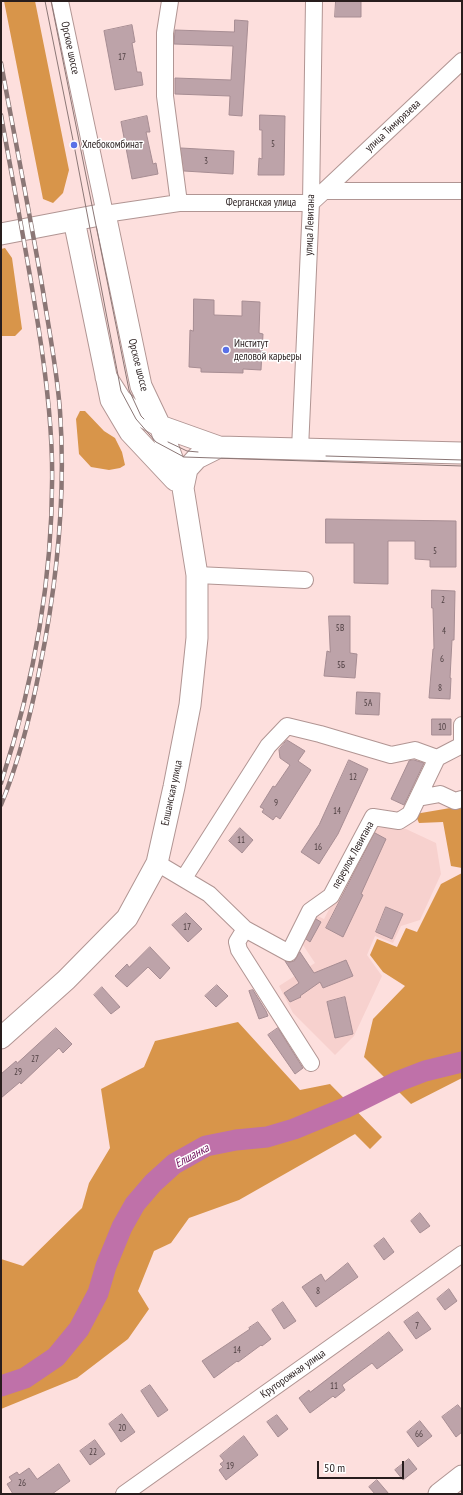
<!DOCTYPE html>
<meta charset="utf-8">
<style>
body{margin:0}
#map{position:relative;width:463px;height:1495px;overflow:hidden;background:#fddfdd;font-family:"PT Sans Narrow",sans-serif}
canvas{display:block}
.frame{position:absolute;inset:0;border:2px solid #281d1d;pointer-events:none}
.scale{position:absolute;left:317px;top:1461px;width:87px;height:18px;box-sizing:border-box;border:2px solid #281d1d;border-top:0;padding-left:5px;font-size:12px;line-height:14px;white-space:nowrap;color:#281d1d;-webkit-text-stroke:3px #fff;paint-order:stroke}
</style>
<div id="map">
<canvas width="463" height="1495"></canvas>
<div class="frame"></div>
<div class="scale">50 m</div>
</div>
<script>
const ctx = document.querySelector('canvas').getContext('2d');
ctx.lineJoin = 'round';
function fillPath(path, color) { ctx.fillStyle = color; ctx.fill(path, 'evenodd'); }
function stroke(path, color, width, dash) { ctx.strokeStyle = color; ctx.lineWidth = width; ctx.lineCap = dash ? 'butt' : 'round'; ctx.setLineDash(dash || []); ctx.stroke(path); }
function drawText(font, color, halo, rows, align = 'center') {
  ctx.font = font + ' "PT Sans Narrow",sans-serif'; ctx.lineWidth = 3; ctx.setLineDash([]); ctx.textBaseline = 'middle'; ctx.strokeStyle = halo; ctx.fillStyle = color; for (const [text, x, y, turn = 0] of rows) {
    ctx.save(); ctx.translate(x, y); ctx.rotate((+turn || 0) * Math.PI / 180); ctx.textAlign = isNaN(turn) ? turn : align; if (halo) ctx.strokeText(text, 0, 0); ctx.fillText(text, 0, 0); ctx.restore();
  }
}
fillPath(new Path2D(`
 M373 827 406 829 436 843 441 874 420 920 401 926 393 943 375 936 367 955 382 976 354 1036 335 1055 293 1013 279 986 315 963 303 945 295 941 311 913 324 919Z`), '#f7d1ce');
fillPath(new Path2D(`
 M4 1H35L69 170 63 193 53 203 43 199Z
 M5 248 12 258 22 329 15 336H1V249Z
 M80 411H85L104 431 115 438 122 452 125 465 120 468 109 470 91 467 79 454 76 419Z
 M462 806V868L451 866 443 822 419 823 415 814Z
 M462 873V1078L411 1104 364 1057 373 1019 405 986 383 972 370 955 377 939 397 947 406 928 417 932 441 884Z
 M238 1022 300 1090 330 1084 382 1137 370 1149 355 1134 239 1200 189 1218 171 1243 154 1251 138 1291 149 1309 128 1339 77 1378 1 1409V1259L23 1266 82 1208 89 1183 110 1148 101 1089 144 1067 155 1041Z`), '#d8954a');
stroke(new Path2D(`
 M1 1386 25 1378 56 1357 79 1329 98 1293 106 1266 122 1227 135 1204 153 1183 174 1164 206 1146 236 1140 267 1137 294 1129 345 1108 399 1081 425 1071 462 1062`), '#bf71a9', 21);
const building = new Path2D(`
 M336 1H361V17H335Z
 M235 20 248 21 242 116 229 115 230 96 175 94V78L231 80 233 46 174 44 175 30 234 32Z
 M132 25 135 42 132 43 137 72H141L143 85 115 90 104 31Z
 M260 115 285 116 284 175H258L259 158 262 159V130H260Z
 M147 116 150 132H146L153 164 156 163 158 174 132 179 121 122Z
 M181 148 234 151 233 174 184 171Z
 M194 299 214 300V315L242 316V301L260 302 259 333 263 334 261 370 243 369V373L201 372V368L189 367 190 330 193 331Z
 M326 519 456 521V567H430V560L415 559V541H388V584L354 583V543H326Z
 M432 590 455 591 454 640H452L450 678H451L450 699 429 698 433 649H434L433 608H432Z
 M329 616H350V653L357 654 355 678 324 676 327 651 330 652Z
 M357 692 380 693 379 715 356 714Z
 M432 719H451V735H432Z
 M287 740 305 751 298 761 311 770 280 819 276 816 273 820 262 812 264 809 260 807 273 786 275 787 290 765 280 758 279 750Z
 M349 760 368 769 338 834 319 864 301 852 319 825Z
 M414 760 424 763 404 805 391 799 409 761Z
 M240 828 253 840 242 853 229 841Z
 M375 833 386 839 361 894 363 895 343 937 326 928Z
 M386 907 403 914 392 939 376 932Z
 M186 913 202 929 188 942 172 925Z
 M316 919 321 922 310 942 306 939Z
 M150 947 170 968 160 979 148 967 127 987 115 976 127 964 129 967Z
 M300 952 314 973 346 960 353 976 323 988 320 982 300 996 301 997 290 1002 284 993 299 983 285 961 290 962 294 961Z
 M217 985 228 996 216 1007 205 996Z
 M102 987 120 1007 111 1014 94 995Z
 M253 990 266 1011 268 1016 259 1019 249 991Z
 M345 997 353 1034 335 1038 327 1002Z
 M56 1028 72 1044 63 1053 59 1048 21 1084 20 1082 1 1098V1074L16 1061 17 1063Z
 M278 1028 303 1068 295 1074 268 1035Z
 M420 1213 430 1226 420 1233 411 1221Z
 M384 1238 394 1252 384 1260 374 1246Z
 M348 1263 358 1277 316 1307 302 1287 321 1274 325 1281Z
 M449 1289 457 1301 445 1310 437 1299Z
 M283 1302 296 1321 284 1329 272 1310Z
 M418 1312 431 1329 416 1339 404 1322Z
 M258 1322 271 1339 262 1346 261 1345 238 1362 237 1361 214 1378 202 1361 250 1329 249 1328Z
 M389 1332 403 1350 377 1369 372 1363 342 1385 345 1390 335 1398 333 1396 310 1413 299 1398 309 1390 310 1392Z
 M150 1385 168 1410 158 1417 141 1391Z
 M458 1405 462 1410V1432L456 1437 442 1417Z
 M122 1414 135 1432 121 1442 109 1424Z
 M277 1415 288 1429 278 1437 267 1422Z
 M420 1421 432 1436 418 1447 407 1432Z
 M244 1436 258 1455 226 1480 219 1470 223 1467 220 1464 224 1461 220 1456Z
 M95 1440 105 1454 90 1465 80 1451Z
 M409 1459 417 1469 403 1480 395 1470Z
 M59 1464 70 1481 52 1494H13L7 1484 12 1481 9 1477 17 1472 19 1475 29 1468 37 1479Z
 M377 1480 389 1494H375L369 1487Z`);
fillPath(building, '#bda3a9');
stroke(building, '#a78d93', 1);
const minor = new Path2D(`
 M60 1 105 214 179 203H311L324 191H462
 M170 1 165 33V96L179 203
 M324 191 462 61
 M300 449 311 203 314 1
 M197 575 305 580
 M418 798 440 794 455 801 462 799
 M157 863 209 894 245 929 289 953 310 911 331 896 373 817 399 821 410 814 437 758 462 745V725
 M184 878 268 746 287 726 320 734 391 755 415 750 437 758
 M245 929 237 942 239 950 311 1063
 M124 1494 462 1254`);
const major = new Path2D(`
 M74 220 111 400 130 432 175 480
 M1 234 105 214 141 386 160 426 183 488 197 575V638L190 705 174 787 157 863 127 918 66 980 1 1038
 M106 377 120 399 131 410 160 426 219 447 462 453
 M183 488 187 469 197 458 219 447
 M439 1494 462 1476`);
stroke(minor, '#b19593', 18);
stroke(major, '#b19593', 23);
stroke(minor, '#fff', 16);
stroke(major, '#fff', 21);
stroke(new Path2D(`
 M45 1 74 145 121 391 136 419 156 442 184 457 462 466
 M51 1 129 390 141 416 144 419
 M168 442 187 451 198 452
 M326 456 462 460`), '#8b7776', 1);
const rail = new Path2D(`
 M1 63C15 139 30 215 43 291 49 331 57 370 60 411 66 496 57 583 40 667 31 714 19 761 1 805
 M1 115C12 177 24 238 34 300 43 353 51 408 52 462 54 571 35 679 1 783`);
stroke(rail, '#8b7776', 4.5);
stroke(rail, '#fff', 3, [9]);
for (const [x, y, r, color] of [
 [74,145,4,"#5a70e7"],
 [226,350,4,"#5a70e7"]
]) { const dot = new Path2D(); dot.arc(x, y, r, 0, 2 * Math.PI); ctx.fillStyle = color; ctx.fill(dot); stroke(dot, '#fff', 1.5); }
drawText('9px', '#4d3e40', null, [
 ["17",122,57],
 ["5",273,144],
 ["3",206,161],
 ["5",435,551],
 ["2",443,600],
 ["5В",340,628],
 ["4",444,631],
 ["6",442,659],
 ["5Б",341,665],
 ["8",440,688],
 ["5А",368,703],
 ["10",442,727],
 ["12",353,777],
 ["9",276,803],
 ["14",337,811],
 ["11",241,840],
 ["16",318,847],
 ["17",187,927],
 ["27",35,1059],
 ["29",18,1072],
 ["8",318,1291],
 ["7",417,1326],
 ["14",237,1350],
 ["11",334,1386],
 ["20",122,1428],
 ["66",419,1434],
 ["22",93,1452],
 ["19",230,1466],
 ["26",22,1483]
]);
drawText('11px', '#281d1d', '#fff', [
 ["Орское шоссе",70,48,78],
 ["улица Тимирязева",393,126,-43],
 ["Ферганская улица",261,203],
 ["улица Левитана",310,225,-88],
 ["Орское шоссе",138,365,76],
 ["Елшанская улица",172,793,-78],
 ["переулок Левитана",353,855,-61],
 ["Круторожная улица",293,1374,-35]
]);
drawText('11px', '#281d1d', '#fff', [
 ["Хлебокомбинат",82,145],
 ["Институт",234,344],
 ["деловой карьеры",234,357]
], 'left');
drawText('italic 12px', '#6e0c5a', '#fff', [
 ["Елшанка",192,1156,-28]
]);
</script>
